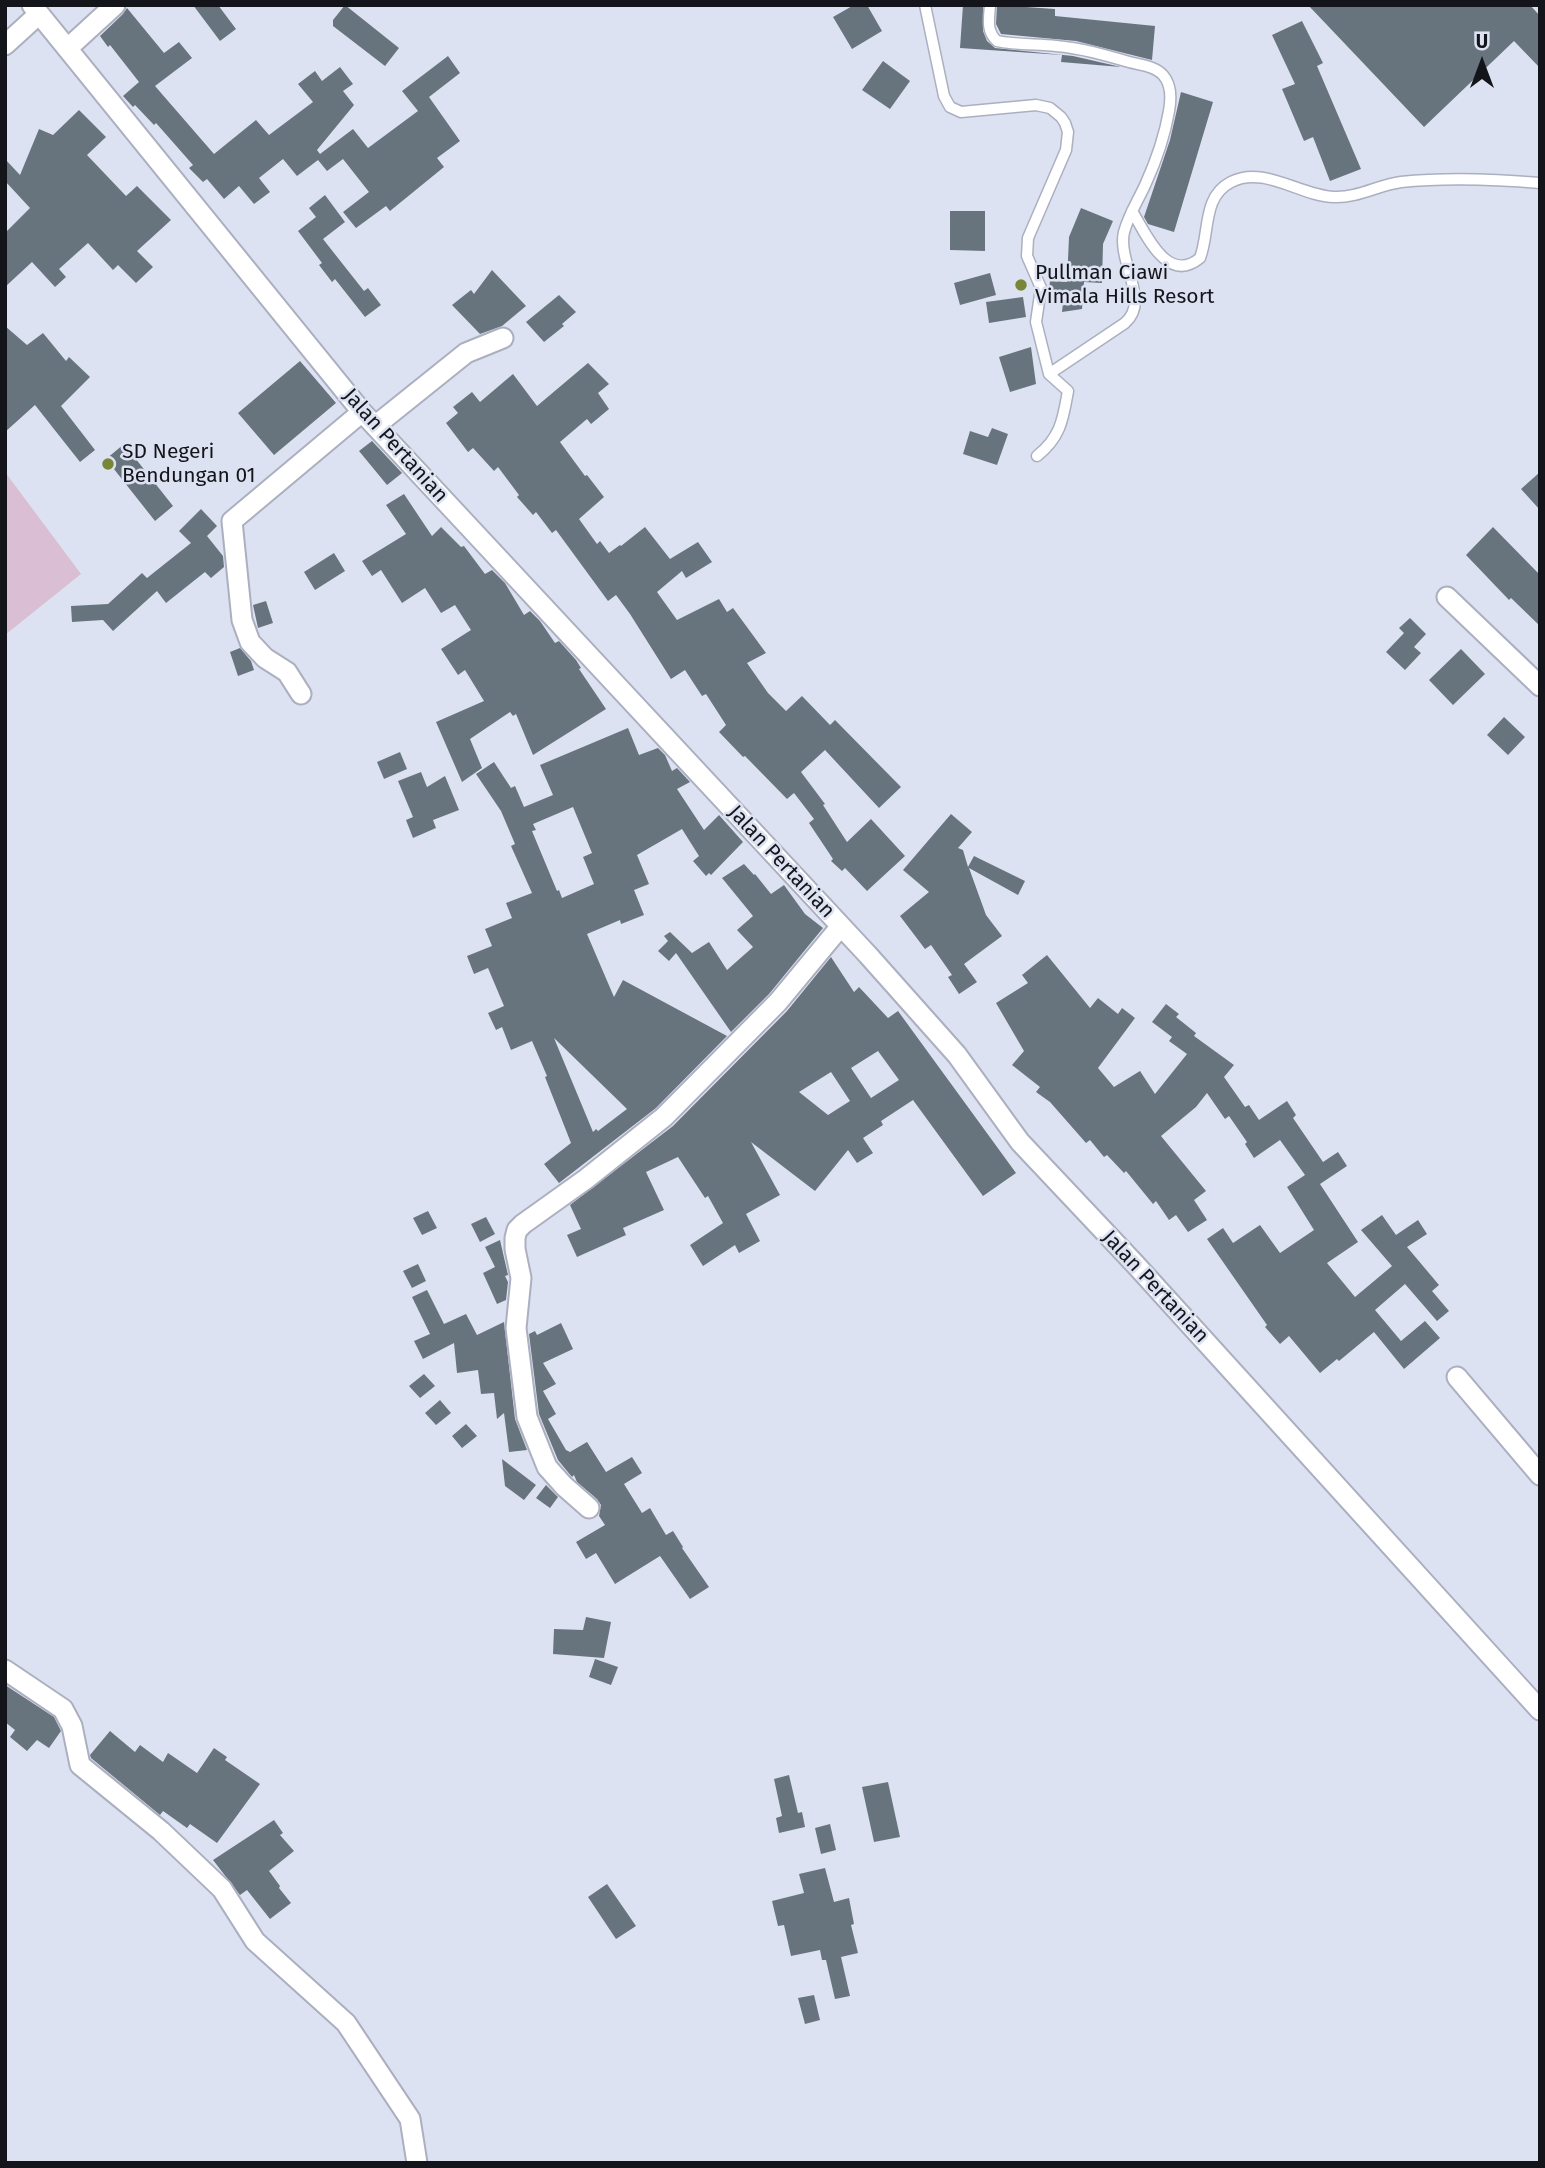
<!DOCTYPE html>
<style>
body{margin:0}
#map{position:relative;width:1545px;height:2168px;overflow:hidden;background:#dde2f2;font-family:"Fira Sans",sans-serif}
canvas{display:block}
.frame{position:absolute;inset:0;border:7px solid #13151a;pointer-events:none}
.north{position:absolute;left:1447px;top:28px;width:70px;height:70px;-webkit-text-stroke:5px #dde2f2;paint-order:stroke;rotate:0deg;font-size:19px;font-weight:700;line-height:28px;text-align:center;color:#13151a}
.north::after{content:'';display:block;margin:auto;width:24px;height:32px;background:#13151a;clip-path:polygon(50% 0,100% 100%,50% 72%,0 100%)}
</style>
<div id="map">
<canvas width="1545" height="2168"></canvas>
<div class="frame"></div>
<div class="north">U</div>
</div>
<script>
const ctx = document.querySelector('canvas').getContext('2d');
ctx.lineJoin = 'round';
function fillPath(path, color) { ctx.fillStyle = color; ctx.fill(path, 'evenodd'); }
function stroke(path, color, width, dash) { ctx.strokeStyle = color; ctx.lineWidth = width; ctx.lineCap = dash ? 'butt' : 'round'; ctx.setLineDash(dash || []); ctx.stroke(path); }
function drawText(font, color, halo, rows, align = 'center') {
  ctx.font = font + ' "Fira Sans",sans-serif'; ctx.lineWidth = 5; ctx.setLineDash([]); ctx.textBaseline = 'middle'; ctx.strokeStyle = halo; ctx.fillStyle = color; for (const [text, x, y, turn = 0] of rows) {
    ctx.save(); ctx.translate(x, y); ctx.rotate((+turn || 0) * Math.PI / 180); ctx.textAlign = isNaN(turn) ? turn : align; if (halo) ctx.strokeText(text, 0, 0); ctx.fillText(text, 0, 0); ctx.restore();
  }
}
fillPath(new Path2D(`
 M5 472 81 574 5 635Z`), '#dabed4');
fillPath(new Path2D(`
 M193 5H218L236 29 220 41Z
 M345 5 399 48 385 66 333 26V20Z
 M854 5H867L882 31 852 49 833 17Z
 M963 5H983V31L987 41 995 48 1073 56 1121 67 1061 62 1062 55 960 48Z
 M997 5 1055 9V16L1155 26 1152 60 1076 41 1001 34 996 24Z
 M1308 5H1530L1540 16V68L1514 41 1424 127Z
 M127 8 164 53 179 42 192 58 155 86 214 154 256 120 269 135 313 102 298 84 315 71 322 81 340 67 353 84 343 91 354 105 317 150 320 154 353 129 368 148 418 111 402 91 448 56 460 73 429 97 460 141 437 158 444 167 390 211 386 206 356 228 343 212 369 192 343 159 327 171 318 160 297 176 283 159 259 178 270 192 254 204 239 186 224 199 207 179 203 182 189 168 193 165 156 123 154 125 135 105 133 107 123 96 139 82 110 45 108 47 100 36 123 14Z
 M1302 21 1323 63 1317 66 1361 169 1330 181 1313 137 1304 141 1282 89 1295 84 1272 35Z
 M883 61 910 81 890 109 862 90Z
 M1181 92 1213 102 1174 232 1148 224 1144 217 1170 140Z
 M79 110 106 137 87 155 126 196 137 186 171 220 137 251 153 267 136 283 118 265 113 270 88 243 59 269 66 277 55 287 32 262 5 287V233L30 208 5 181V159L20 175 39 129 53 135Z
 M325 195 345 222 323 239 364 291 368 288 381 305 365 317 335 279 332 282 319 265 322 263 298 231 316 217 309 208Z
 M1081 208 1113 221 1103 244 1102 283 1084 282 1082 309 1062 312 1063 303 1048 302 1050 281 1067 282 1069 237Z
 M950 211H985V251L950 250Z
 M492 270 526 306 502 326 480 334 452 305 471 290 474 294Z
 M990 273 996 295 960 305 954 283Z
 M559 295 576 312 562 324 564 326 544 342 526 322Z
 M1023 297 1026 317 989 323 986 302Z
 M5 326 27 345 43 333 66 361 69 357 90 377 61 406 95 450 80 462 35 405 5 432Z
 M1031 347 1036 384 1010 392 999 357Z
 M300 361 336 403 274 455 238 413Z
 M588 363 609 384 598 393 609 409 591 424 587 419 560 442 585 476 587 475 604 497 579 519 597 544 600 541 609 553 620 545 621 546 645 527 670 559 698 542 712 562 686 578 682 571 657 592 677 620 719 599 727 612 733 608 766 653 747 663 768 693 786 711 802 696 830 725 835 720 901 787 879 808 825 750 801 772 825 804 823 805 847 842 871 819 905 856 867 891 845 868 842 871 831 861 833 859 809 823 814 819 794 793 787 799 745 756 743 757 719 732 726 725 706 694 702 696 685 670 671 679 630 614 616 595 608 601 556 530 552 533 536 512 533 515 517 497 519 495 498 467 494 471 473 448 468 452 446 423 458 413 453 407 472 392 480 402 513 374 537 406Z
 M992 428 1008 434 997 465 963 454 970 431 988 437Z
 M372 441 402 473 387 485 359 451Z
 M124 444 173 506 155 521 106 459Z
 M1540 472V510L1521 489Z
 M404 494 432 536 441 527 461 547 464 546 485 574 492 570 505 583 524 615 530 611 540 621 555 643 559 641 576 660 581 668 579 669 606 709 533 755 516 714 513 716 510 712 470 739 482 768 462 782 436 722 484 701 465 670 458 675 441 649 471 630 455 605 441 613 425 588 402 603 381 570 372 576 362 561 406 534 386 505Z
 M201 509 217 526 207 536 223 556 224 567 211 578 205 572 166 603 157 591 113 631 103 620 72 622 71 606 108 604 142 573 147 578 191 543 179 531Z
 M1493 527 1540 575V626L1511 598 1509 600 1466 555Z
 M334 553 345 571 315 590 304 572Z
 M266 601 273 623 258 628 253 605Z
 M1410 618 1426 634 1414 647 1421 653 1405 670 1386 652 1404 633 1399 628Z
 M240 648 251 661 254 670 238 676 230 652Z
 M1461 649 1485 674 1453 705 1429 680Z
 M1504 717 1525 737 1508 755 1487 735Z
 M628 728 639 755 658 748 665 755 672 771 677 768 690 782 677 789 704 830 719 815 743 842 711 875 709 873 706 876 693 861 699 856 682 829 637 855 649 884 634 890 644 915 621 924 620 920 587 934 614 997 623 980 727 1036 656 1108 559 1183 544 1164 571 1143 545 1077 547 1076 532 1041 511 1050 502 1027 496 1030 488 1013 504 1006 488 968 474 974 467 956 492 946 485 929 512 918 506 903 532 893 511 846 515 844 501 811 476 774 494 762 511 788 515 786 524 807 553 795 540 765ZM573 807 592 853 583 857 594 884 562 898 559 890 557 891 532 831 536 830 533 824ZM554 1038 627 1109 598 1131 596 1129 593 1132Z
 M400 752 407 769 384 779 377 762Z
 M421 772 427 787 445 776 459 810 433 820 436 828 413 838 406 820 413 817 398 781Z
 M951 814 972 832 958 848 963 850 968 867 974 856 1025 881 1018 895 969 868 986 915 1002 936 964 964 977 982 959 994 948 977 952 975 931 945 925 949 900 916 929 892 903 870Z
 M744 864 754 875 755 874 771 894 784 885 805 914 823 928 769 994 731 1032 676 953 669 961 658 951 668 941 664 936 670 932 692 953 709 942 727 970 753 947 737 930 753 916 722 878Z
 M1047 955 1090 1008 1098 998 1118 1014 1122 1008 1135 1018 1098 1068 1114 1087 1140 1071 1155 1094 1187 1054 1169 1041 1172 1037 1152 1022 1166 1004 1179 1014 1176 1017 1196 1033 1194 1036 1234 1065 1224 1077 1245 1107 1249 1105 1259 1120 1287 1101 1296 1115 1293 1118 1323 1162 1338 1152 1347 1166 1320 1184 1358 1242 1327 1263 1355 1297 1392 1266 1361 1230 1382 1215 1396 1235 1418 1220 1427 1234 1407 1247 1439 1285 1432 1291 1449 1311 1437 1321 1405 1284 1375 1310 1401 1341 1425 1321 1440 1338 1404 1369 1374 1332 1339 1361 1337 1359 1320 1373 1289 1336 1280 1344 1265 1327 1267 1325 1207 1239 1223 1228 1233 1243 1260 1225 1280 1253 1314 1230 1287 1187 1305 1175 1280 1140 1254 1158 1245 1144 1247 1142 1229 1116 1225 1119 1207 1093 1196 1107 1161 1136 1206 1191 1194 1200 1207 1220 1188 1232 1176 1215 1169 1220 1156 1201 1153 1204 1126 1171 1124 1173 1107 1155 1104 1157 1090 1140 1086 1143 1050 1102 1036 1092 1040 1087 1012 1065 1024 1051 996 1003 1028 983 1022 975Z
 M831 957 854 992 859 987 888 1018 898 1011 1016 1173 983 1196 913 1100 881 1121 883 1125 863 1138 873 1153 857 1163 848 1150 815 1191 751 1142 780 1195 746 1214 760 1241 739 1253 735 1245 703 1266 690 1245 723 1223 708 1196 705 1198 678 1157 646 1172 664 1210 623 1228 626 1235 577 1257 567 1235 581 1229 570 1205 673 1126 787 1011ZM878 1051 899 1080 871 1098 851 1068ZM831 1072 850 1101 828 1115 799 1092Z
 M428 1211 437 1228 422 1235 413 1218Z
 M486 1217 495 1234 480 1242 471 1224Z
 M500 1240 508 1275 505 1276 508 1282 506 1300 497 1304 483 1273 495 1267 485 1247Z
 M418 1264 426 1281 412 1288 403 1271Z
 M427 1290 444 1324 466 1314 477 1335 504 1322 515 1419 527 1450 509 1452 504 1413 497 1419 494 1393 481 1394 478 1370 457 1373 454 1343 423 1359 414 1341 430 1334 412 1297Z
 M561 1323 573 1349 543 1363 556 1384 543 1391 556 1414 548 1419 566 1450 570 1452 587 1442 606 1472 632 1457 642 1473 624 1484 642 1513 650 1508 666 1535 673 1531 683 1547 682 1548 709 1587 690 1599 660 1556 615 1584 596 1553 586 1559 576 1542 605 1525 599 1516 601 1505 597 1499 577 1482 574 1475 572 1477 558 1460 539 1414 529 1334 535 1331 537 1335Z
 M424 1374 435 1386 420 1398 409 1386Z
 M440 1400 451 1413 436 1425 425 1413Z
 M466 1424 477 1436 462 1448 452 1436Z
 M502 1459 536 1485 524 1500 505 1486Z
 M546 1485 558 1497 550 1508 536 1498Z
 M586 1617 611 1622 604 1658 553 1654 554 1629 583 1630Z
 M595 1659 618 1667 611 1685 589 1677Z
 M5 1685 54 1717 61 1731 49 1748 37 1740 27 1751 10 1737 15 1730 5 1722Z
 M110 1731 135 1752 140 1745 163 1762 168 1753 197 1773 214 1748 227 1757 225 1760 260 1784 217 1843 190 1824 187 1828 163 1811 160 1815 91 1758 90 1755Z
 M789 1775 798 1813 802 1812 805 1827 779 1833 776 1818 782 1816 774 1779Z
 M888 1782 900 1837 874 1842 862 1787Z
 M274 1820 283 1833 280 1835 294 1851 269 1871 280 1886 279 1888 291 1903 270 1919 247 1890 240 1895 213 1860Z
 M830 1824 836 1850 821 1854 815 1828Z
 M825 1868 834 1902 849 1898 854 1924 851 1925 858 1953 841 1957 850 1996 835 1999 826 1960H822L820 1950 791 1956 784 1925 778 1926 772 1901 804 1893 799 1874Z
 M607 1884 636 1926 616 1939 588 1897Z
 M814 1995 820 2020 805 2024 798 1998Z`), '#67747e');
const service = new Path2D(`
 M925 5 944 96 950 107 961 112 1036 105 1050 108 1061 117 1065 123 1068 132 1066 150 1028 238 1027 256 1041 288 1036 322 1049 374 1068 391C1063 419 1061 437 1037 456
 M990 5C989 19 986 31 997 41 1016 45 1036 44 1056 46 1081 48 1105 55 1129 62 1140 65 1155 66 1163 75 1172 85 1171 100 1169 111 1165 134 1156 161 1146 183 1139 199 1129 214 1124 232 1117 262 1151 301 1125 323L1049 374
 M1132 211C1146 234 1167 285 1200 258 1210 232 1202 197 1231 182 1264 165 1300 196 1334 197 1358 198 1378 185 1401 182 1448 177 1493 179 1540 183`);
const minor = new Path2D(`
 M32 5 362 412 868 955 957 1055 1020 1142 1135 1264 1540 1710
 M5 45 39 14
 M68 48 115 5
 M375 426 466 353 503 338
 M1447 597 1540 686
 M301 694 287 672 265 658 250 642 242 620 232 521 362 412
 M1457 1377 1540 1475
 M589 1508 564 1486 547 1467 527 1417 516 1328 521 1278 515 1249V1238L517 1230 523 1224 586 1179 664 1117 778 1002 841 926
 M5 1670 63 1709 72 1726 80 1765 161 1831 222 1889 255 1941 346 2023 410 2119 417 2163`);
stroke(service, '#abafbf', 13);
stroke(minor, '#abafbf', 23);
stroke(service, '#fff', 10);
stroke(minor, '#fff', 19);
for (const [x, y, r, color] of [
 [1021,285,7,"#778737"],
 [108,464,7,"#778737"]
]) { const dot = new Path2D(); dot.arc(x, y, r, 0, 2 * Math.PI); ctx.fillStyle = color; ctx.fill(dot); stroke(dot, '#dde2f2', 2.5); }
drawText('21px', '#13151a', '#dde2f2', [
 ["Pullman Ciawi",1035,273],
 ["Vimala Hills Resort",1035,297],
 ["SD Negeri",122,452],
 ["Bendungan 01",122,476]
], 'left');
drawText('21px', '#13151a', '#dde2f2', [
 ["Jalan Pertanian",395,446,48],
 ["Jalan Pertanian",781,862,47],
 ["Jalan Pertanian",1155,1287,47]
]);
</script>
